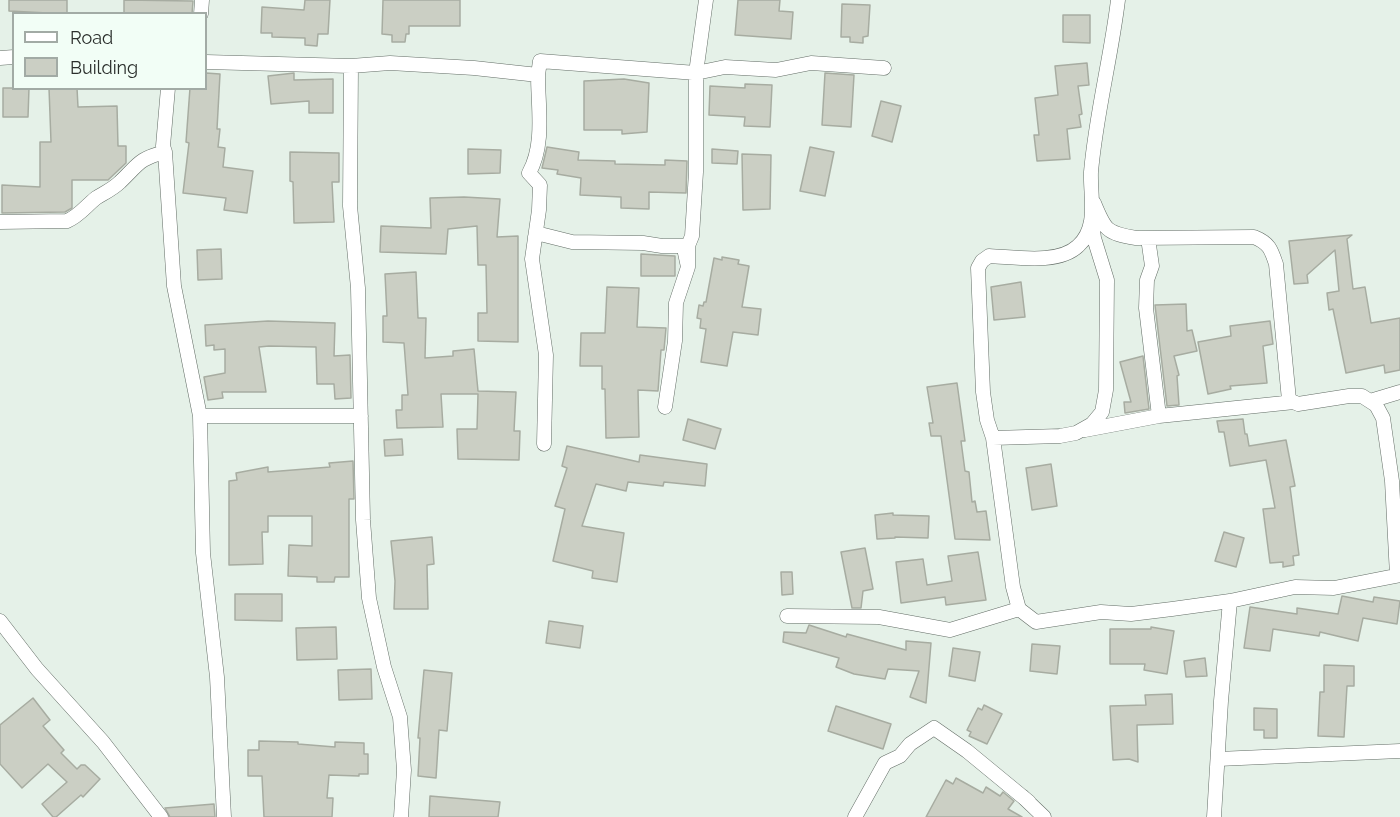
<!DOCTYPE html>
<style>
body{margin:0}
#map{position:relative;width:1400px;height:817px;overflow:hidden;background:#e5f1e8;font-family:Raleway,sans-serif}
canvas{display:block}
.legend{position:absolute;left:12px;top:12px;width:195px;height:78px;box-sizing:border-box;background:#f2fef6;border:2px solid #a2aba5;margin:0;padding:8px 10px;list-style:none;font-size:18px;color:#2b2f2c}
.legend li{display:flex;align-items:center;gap:12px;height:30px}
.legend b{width:30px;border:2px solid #a2aba5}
</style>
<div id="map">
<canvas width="1400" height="817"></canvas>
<ul class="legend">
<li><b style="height:8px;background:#fff"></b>Road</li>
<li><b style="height:16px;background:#cbcfc4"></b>Building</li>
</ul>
</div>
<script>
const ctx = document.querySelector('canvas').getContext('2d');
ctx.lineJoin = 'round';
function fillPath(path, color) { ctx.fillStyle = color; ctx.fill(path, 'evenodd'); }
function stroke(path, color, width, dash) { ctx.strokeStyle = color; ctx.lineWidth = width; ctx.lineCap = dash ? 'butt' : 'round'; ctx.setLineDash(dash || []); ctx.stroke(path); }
const building = new Path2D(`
 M9 0H67V14L9 11Z
 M124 0 193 1 192 14H124Z
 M305 0H330L328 34H318L317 46 305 45V38L272 37V33H261L262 7 304 10Z
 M383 0H460V26H409V34H406L405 42H392V35L382 34Z
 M738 0H780L779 11 793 12 791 39 735 35Z
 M842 4 870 5 868 36 863 37V43L850 42V37H841Z
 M1063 15H1090V43L1063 42Z
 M1087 63 1089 85 1078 86 1082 114 1079 115 1081 127 1067 129 1070 159 1037 161 1034 135H1039L1035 98 1058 95 1055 66Z
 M206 73 220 74 217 129H220L218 147 225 148 223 167 253 171 247 213 224 210 226 198 183 193 189 143 186 142 190 88H206Z
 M294 73V80L333 79V113H309V101L271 104 268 76Z
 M825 73 854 75 851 127 822 125Z
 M624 79 649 83 647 132 622 134V130H584V81Z
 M745 84 772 85 770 127 744 126 745 117 709 115 710 86 745 88Z
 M3 88H29L28 117H3Z
 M49 88H77L78 107 117 106 118 146H126V163L108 180H72V208L65 212 2 213V185L40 187V142H51Z
 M881 101 901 106 892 142 872 136Z
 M547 147 579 152 578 160 615 161V164L665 165V160L687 161 686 193 649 192V209L621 208V197L580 195 581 178 557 174 558 170 542 168Z
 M810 147 834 152 825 196 800 191Z
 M468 149 501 150 500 173 468 174Z
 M712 149 738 151 737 164 712 163Z
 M290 152 339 153V182H332L334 222 294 223 293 182 290 181Z
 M742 154 771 155 770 209 743 210Z
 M464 197 500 199 497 237 518 236V342L478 341V313H487L486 265H478L477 226 448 229 446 254 380 252 381 226 431 228 430 198Z
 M1352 235 1347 239 1353 289 1365 287 1371 323 1400 318V370L1385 373 1384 365 1346 373 1333 309 1329 310 1327 293 1339 291 1335 250 1307 275 1308 283 1294 284 1289 241Z
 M221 249 222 279 198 280 197 250Z
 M641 254 675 256V276H641Z
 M722 257 739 260 738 264 749 266 742 307 761 309 758 335 733 332 727 366 701 362 706 329 700 328 701 319 697 318 699 305 703 306 704 302H706L714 258 722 260Z
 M416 272 418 318H426L425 358 453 356V351L474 349 478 391 516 392 514 431H520L519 460 458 459 457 429H477L478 394H441L443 427 397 428 396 410H402V395H408L404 343 383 342V316H387L385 274Z
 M1021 282 1025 317 994 320 991 287Z
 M607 287 639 288 637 327 666 328 664 350H661L658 391 638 390 639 437 606 438 605 389H602V366H580L581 333H605Z
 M1186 304 1187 331 1192 330 1197 351 1174 356 1179 375 1177 376 1179 405 1167 406 1155 305Z
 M268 321 335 323 334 356 350 355 351 398 335 399 334 384H317L316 347 269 346 259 347 266 392H222L223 398 208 400 204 377 225 373V349L214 350V345L206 346 205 325Z
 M1270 321 1273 344 1263 346 1267 383 1230 386 1231 389 1208 394 1198 342 1231 336 1230 326Z
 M1143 356 1149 409 1125 413 1124 402H1131L1120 362Z
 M957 383 965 441H961L965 471 969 472 972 502 975 501 977 512 986 511 990 540 955 539 941 436H931L929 423H933L927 387Z
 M688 419 721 429 715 449 683 440Z
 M1243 419 1245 434H1247L1249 446 1286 440 1295 486 1290 487 1299 555 1293 556 1294 565 1283 567V562L1270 563 1263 509 1275 508 1266 460 1230 466 1224 432H1219L1217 421Z
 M402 439 403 455 385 456 384 440Z
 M567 446 639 462 640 455 707 464 705 486 664 482 663 486 628 482 626 491 596 484 582 526 624 533 617 582 592 578 593 571 553 561 565 509 555 506 567 468 562 466Z
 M353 461 354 499H349V577H335L334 582H317V577L288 576 289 545 312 546V516H268V532H262L263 564 229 565V481L237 480 236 473 268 467V472L330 467 329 463Z
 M1051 464 1057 506 1032 510 1026 468Z
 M893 513V515L929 516 928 538 895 537V538L877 539 875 515Z
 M1224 532 1244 538 1236 567 1215 561Z
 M432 537 434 564 427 565 428 609H394L395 581 391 541Z
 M865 548 873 589 863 591 861 608H852L841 552Z
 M978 552 986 600 946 605 945 597 901 603 896 562 923 559 927 585 952 581 948 556Z
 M781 572H792L793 594 782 595Z
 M235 594H282V621L235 620Z
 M1342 596 1373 602 1374 597 1400 601 1397 624 1363 618 1358 641 1320 632 1319 636 1273 629 1270 651 1244 648 1250 607 1297 614V608L1338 614Z
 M549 621 583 626 580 648 546 643Z
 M809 625 846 637 847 634 906 650V641L931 643 926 703 910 697 919 671 888 669 885 679 854 674 836 667 839 658 783 642 784 632 806 633Z
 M336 627 337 659 297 660 296 628Z
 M1151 627 1174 631 1167 674 1144 670 1145 664H1110V629H1151Z
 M1032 644 1060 646 1057 674 1030 671Z
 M953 648 980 652 975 681 949 676Z
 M1205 658 1207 676 1186 677 1184 661Z
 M1324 665 1354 666V686H1347L1344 737 1318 736 1320 692H1324Z
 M371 669 372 699 339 700 338 670Z
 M424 670 452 673 447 731 439 730 436 778 418 776 420 738H418Z
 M1172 694 1173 724 1137 725 1138 762 1129 759 1113 760 1110 706 1146 705 1145 695Z
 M33 698 50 720 43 726 64 750 61 753 77 769 81 765H85L100 779 83 797 81 795 56 817H53L42 804 67 782 48 764 22 788 0 764V725Z
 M984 705 1002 714 987 744 969 736 971 732 967 730 978 708 982 710Z
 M836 706 891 724 883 749 828 731Z
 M1254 708 1277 709V738H1264V730H1254Z
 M259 741 298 742V744L335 747V742L364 743V754H368V774H359V776L329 775 327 798H333L332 817H264L262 776H248V750H259Z
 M956 778 983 793 986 787 1000 796 1003 792 1014 801 1008 809 1022 817H926L946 780 953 784Z
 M430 796 500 802 498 817H429Z
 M214 804 215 817H170L165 808Z`);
fillPath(building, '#cbcfc4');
stroke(building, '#a7aca1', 1.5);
const minor = new Path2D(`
 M1118 0C1111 58 1096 114 1091 172 1090 197 1099 227 1078 246 1058 265 1015 257 989 256L982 261 978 268 983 392 987 420 993 438 1013 587 1019 609 1036 622 1101 612 1131 614 1172 609 1230 601 1295 587 1334 588 1400 575
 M201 14 202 0
 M0 58 14 57
 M206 62 351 66 390 63 474 68 538 75 540 61 696 73 706 0
 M351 66 350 206 358 288 363 520 369 598 384 667 400 717 404 770 401 817
 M538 75C538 108 545 144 529 173L540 185 539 210 532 259 546 355 544 444
 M168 88 163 146 165 152 174 286 200 416 203 553 217 677 224 817
 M1094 203C1105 230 1106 233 1136 238L1254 237C1269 243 1271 249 1276 264L1289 400 1298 404 1349 396H1362L1376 405 1383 418 1392 481 1397 575
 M0 222 67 221C79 216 86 206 96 198 104 193 113 189 120 182 139 164 138 159 165 152
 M535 237 540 234 572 242 643 243 662 246H688V267L676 303 675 341 665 407
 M1148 238 1152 266 1147 280 1146 308 1159 416
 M688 267 685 253 692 236 696 172V73L725 67 776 70 811 63 884 68
 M1370 401 1400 392
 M200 416H361
 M1085 430 1159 416 1294 402
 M993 438 1060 436 1076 433 1092 424 1102 412 1106 390 1107 280 1094 238 1092 222
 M787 616 879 617 950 630 1019 609
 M0 621 37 669 103 742 161 817
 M1218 759 1400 751
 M1022 796 1044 817
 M855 817 885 763 900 756 910 744 934 728 967 751 1029 802
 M1214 817 1221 701 1230 601`);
stroke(minor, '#636d66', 15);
stroke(minor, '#fff', 14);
</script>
